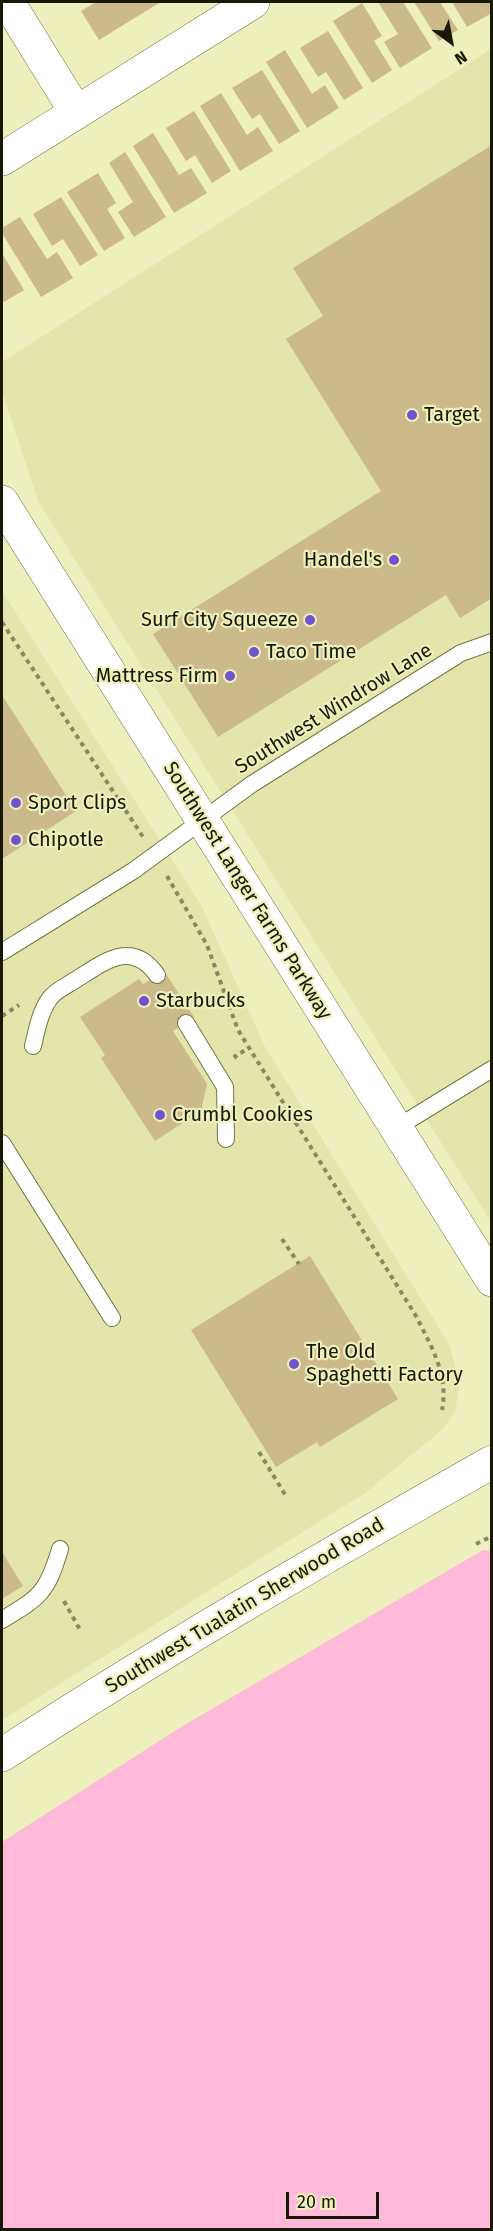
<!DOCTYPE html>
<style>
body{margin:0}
#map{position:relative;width:493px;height:2231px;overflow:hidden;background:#edefbc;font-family:"Fira Sans",sans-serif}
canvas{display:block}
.frame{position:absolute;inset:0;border:3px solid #181806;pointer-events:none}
.north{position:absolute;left:421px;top:12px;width:60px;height:60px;-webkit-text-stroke:4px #edefbc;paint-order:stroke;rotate:148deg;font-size:16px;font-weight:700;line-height:24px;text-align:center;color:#181806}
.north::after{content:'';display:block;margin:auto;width:21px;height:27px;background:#181806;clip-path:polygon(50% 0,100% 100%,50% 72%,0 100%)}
.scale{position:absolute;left:286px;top:2192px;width:93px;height:27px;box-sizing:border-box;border:3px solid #181806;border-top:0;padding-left:8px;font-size:18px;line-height:21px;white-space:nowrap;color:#181806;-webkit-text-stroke:4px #edefbc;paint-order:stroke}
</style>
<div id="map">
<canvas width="493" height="2231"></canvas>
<div class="frame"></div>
<div class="north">N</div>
<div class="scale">20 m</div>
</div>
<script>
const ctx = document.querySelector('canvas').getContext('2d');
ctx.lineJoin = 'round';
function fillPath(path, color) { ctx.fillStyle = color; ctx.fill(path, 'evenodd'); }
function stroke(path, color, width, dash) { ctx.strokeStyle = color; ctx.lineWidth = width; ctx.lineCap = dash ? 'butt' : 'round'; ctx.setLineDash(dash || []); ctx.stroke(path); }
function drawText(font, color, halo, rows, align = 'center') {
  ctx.font = font + ' "Fira Sans",sans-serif'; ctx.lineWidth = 4.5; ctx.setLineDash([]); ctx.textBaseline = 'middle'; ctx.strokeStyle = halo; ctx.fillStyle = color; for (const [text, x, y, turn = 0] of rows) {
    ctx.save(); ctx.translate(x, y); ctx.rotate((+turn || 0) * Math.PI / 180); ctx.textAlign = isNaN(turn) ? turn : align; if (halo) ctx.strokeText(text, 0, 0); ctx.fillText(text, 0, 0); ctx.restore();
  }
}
fillPath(new Path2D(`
 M491 49V1222L38 501 2 391V362Z
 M2 591 202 907 265 1047 449 1344 460 1383 455 1412 442 1430 365 1493 2 1720Z`), '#e3e5aa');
fillPath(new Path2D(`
 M483 1550 492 1551 491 2229H2V1842L181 1727Z`), '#ffbada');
fillPath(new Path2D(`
 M96 2H157L159 3 99 40 81 11Z
 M378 2H403L432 48 400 68 384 42 398 34Z
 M414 2H440L458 30 439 41Z
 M452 2H492V13L467 27Z
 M362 3 382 36 374 41 392 70 372 83 333 21Z
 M328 31 363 88 344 100 326 72 318 77 300 48Z
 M285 50 312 94 325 85 339 108 307 128 266 62Z
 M262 70 300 131 279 144 260 114 252 119 232 88Z
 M221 93 247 135 258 127 273 151 240 171 200 106Z
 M194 111 231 171 212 183 195 155 186 161 166 128Z
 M153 133 179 175 191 168 207 193 174 213 133 146Z
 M492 145V598L460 618 446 595 218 737 153 634 381 491 286 339 323 316 293 268Z
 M125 152 166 217 134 237 118 212 133 202 109 163Z
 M98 173 116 203 107 209 125 238 104 251 67 192Z
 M61 197 98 255 80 266 63 239 52 246 33 214Z
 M20 217 47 259 57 252 73 278 41 297 2 233V228Z
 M2 253 24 290 4 302 2 298Z
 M2 695 76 811 2 859Z
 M164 971 194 1017 173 1031 207 1084 201 1111 155 1141 101 1058 105 1055 80 1017 139 979 143 984Z
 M310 1256 398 1399 320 1447 317 1442 276 1467 191 1330Z
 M2 1552 23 1586 2 1599Z`), '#ccba8b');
const service = new Path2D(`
 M2 952 133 871 252 784 461 653 492 642
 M186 1023 225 1087 226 1139
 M33 1046C37 1029 40 1012 50 998 56 990 68 985 77 979 104 962 132 939 157 975
 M396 1128 492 1069
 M2 1143 112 1318
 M2 1620C40 1597 47 1593 60 1549`);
const minor = new Path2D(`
 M8 2 76 112
 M2 159 253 2`);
const secondary = new Path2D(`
 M2 502 492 1280`);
const trunk = new Path2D(`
 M2 1755C161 1651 326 1556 492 1462`);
stroke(service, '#747547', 18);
stroke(minor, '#747547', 34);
stroke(secondary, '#747547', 34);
stroke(trunk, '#747547', 34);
stroke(new Path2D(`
 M2 622 143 837
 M167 876 207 945 238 1030 416 1316C431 1346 449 1375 442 1410
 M2 1016 19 1005
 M237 1058 235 1056 249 1048
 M282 1239 299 1264
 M259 1452 286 1496
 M476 1544 492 1536
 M64 1601 80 1630`), '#878865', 4, [4.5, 4.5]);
stroke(service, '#fff', 16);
stroke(minor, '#fff', 33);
stroke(secondary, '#fff', 33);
stroke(trunk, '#fff', 33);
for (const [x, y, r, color] of [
 [412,415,6,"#6e53cd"],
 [394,560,6,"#6e53cd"],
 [310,620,6,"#6e53cd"],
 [254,652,6,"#6e53cd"],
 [230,676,6,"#6e53cd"],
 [16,803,6,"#6e53cd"],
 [16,840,6,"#6e53cd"],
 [144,1001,6,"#6e53cd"],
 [160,1115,6,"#6e53cd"],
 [294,1364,6,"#6e53cd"]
]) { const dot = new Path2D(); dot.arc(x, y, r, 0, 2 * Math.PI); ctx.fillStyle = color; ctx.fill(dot); stroke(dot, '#edefbc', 2); }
drawText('20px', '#181806', '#edefbc', [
 ["Target",424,415],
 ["Handel's",382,560,"right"],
 ["Surf City Squeeze",298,620,"right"],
 ["Taco Time",266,652],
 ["Mattress Firm",218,676,"right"],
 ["Sport Clips",28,803],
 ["Chipotle",28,840],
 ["Starbucks",156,1001],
 ["Crumbl Cookies",172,1115],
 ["The Old",306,1352],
 ["Spaghetti Factory",306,1375]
], 'left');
drawText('20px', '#181806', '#edefbc', [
 ["Southwest Windrow Lane",334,709,-32],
 ["Southwest Langer Farms Parkway",247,891,58],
 ["Southwest Tualatin Sherwood Road",245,1606,-31]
]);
</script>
